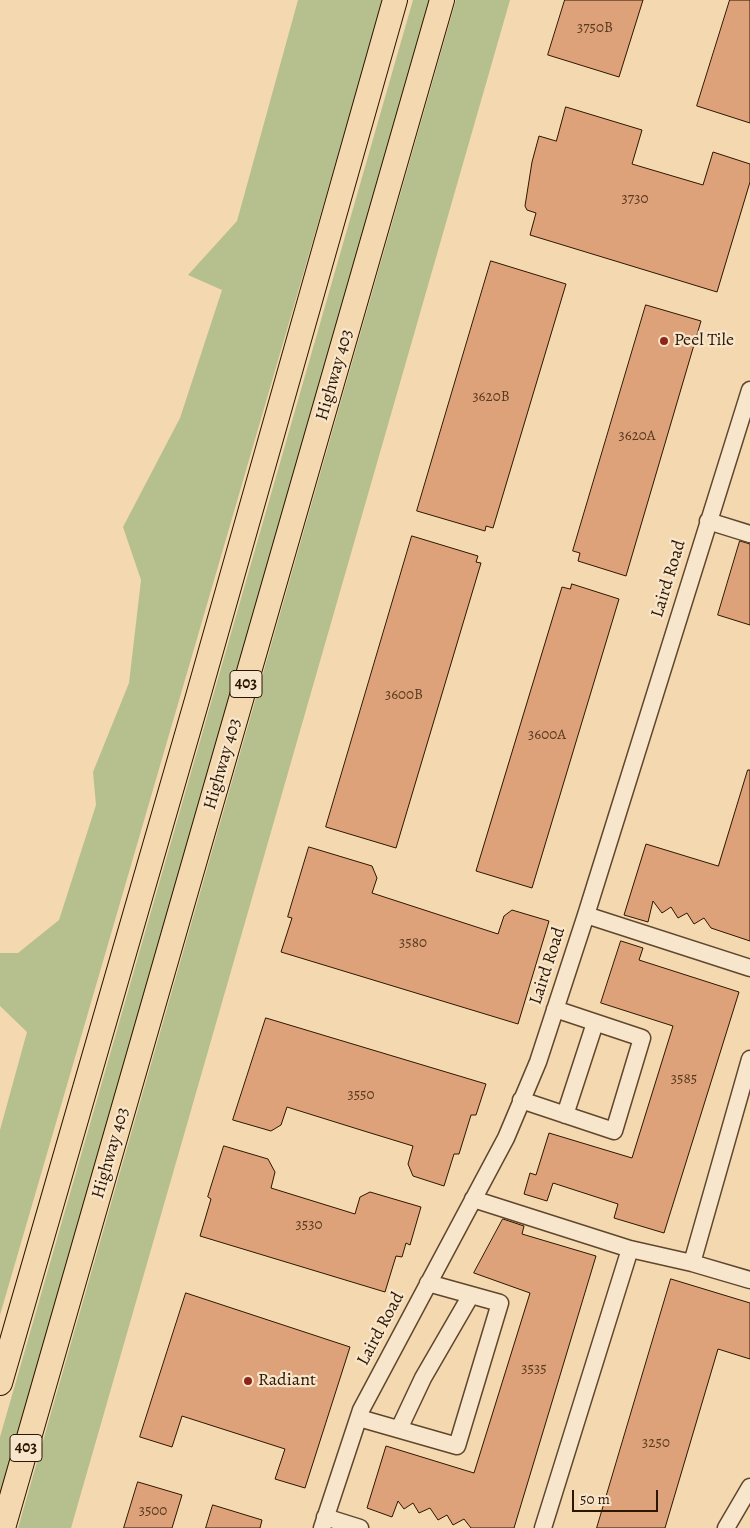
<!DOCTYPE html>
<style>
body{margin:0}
#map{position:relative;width:750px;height:1528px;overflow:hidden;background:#f4d8b0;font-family:Alegreya,serif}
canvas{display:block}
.scale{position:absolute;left:572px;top:1490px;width:86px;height:22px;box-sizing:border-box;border:2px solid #2d1600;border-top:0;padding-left:6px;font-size:15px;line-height:18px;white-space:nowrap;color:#2d1600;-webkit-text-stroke:4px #f8e6cc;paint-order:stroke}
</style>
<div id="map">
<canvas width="750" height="1528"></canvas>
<div class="scale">50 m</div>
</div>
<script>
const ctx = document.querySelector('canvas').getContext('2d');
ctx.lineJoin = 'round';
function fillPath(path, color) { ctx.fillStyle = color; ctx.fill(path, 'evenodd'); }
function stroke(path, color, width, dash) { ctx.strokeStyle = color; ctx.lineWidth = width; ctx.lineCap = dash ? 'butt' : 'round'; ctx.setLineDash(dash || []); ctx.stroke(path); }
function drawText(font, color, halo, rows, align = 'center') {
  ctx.font = font + ' Alegreya,serif'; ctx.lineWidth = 4.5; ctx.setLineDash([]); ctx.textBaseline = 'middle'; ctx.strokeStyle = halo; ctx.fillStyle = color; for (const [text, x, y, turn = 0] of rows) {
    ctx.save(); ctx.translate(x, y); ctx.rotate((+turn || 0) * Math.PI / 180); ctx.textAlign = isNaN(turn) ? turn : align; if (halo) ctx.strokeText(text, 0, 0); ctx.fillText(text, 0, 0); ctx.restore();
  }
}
fillPath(new Path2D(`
 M298 0H383L0 1315V1130L27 1032 0 1006V953H18L59 920 96 805 93 772 129 683 141 580 123 527 180 418 222 290 188 275 237 221Z
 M413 0H433L0 1508V1437Z
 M456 0H510L71 1528H18Z`), '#b6c08f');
const building = new Path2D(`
 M565 0H643L619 77 548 55Z
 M730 0H750V123L697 106Z
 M566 107 642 130 632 164 703 185 713 152 750 164V182L717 292 530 235 536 213 527 210 525 206 532 162 539 136 556 141Z
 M491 261 566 284 493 528 486 526 485 531 417 511Z
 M646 305 701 321 626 576 578 561 580 553 573 551Z
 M412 536 478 556 476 562 481 563 396 848 326 827Z
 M740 541 750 544V625L718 615Z
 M572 584 619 599 532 888 476 871 562 587 570 589Z
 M748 770H750V941L711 928 704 918 694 924 687 913 678 918 671 907 662 913 653 901 648 922 624 915 646 844 718 866Z
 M309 847 372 866 377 878 372 893 498 934 504 916 512 910 549 921 518 1024 281 952 292 918 288 917Z
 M621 941 643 948 639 960 739 992 664 1233 614 1218 618 1204 553 1183 547 1201 524 1194 530 1173 536 1175 549 1133 632 1158 673 1026 601 1003Z
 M266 1018 486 1084 476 1115H471L459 1154H454L444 1186 413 1176 408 1164 413 1146 364 1131 287 1107 281 1125 271 1131 233 1120Z
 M224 1146 268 1159 275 1172 271 1188 355 1214 360 1197 370 1192 421 1207 410 1245 406 1243 402 1257 396 1256 385 1292 200 1236 211 1199 208 1197Z
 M503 1219 524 1226 522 1234 596 1256 514 1528H471L464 1519 453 1525 447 1515 438 1520 430 1508 419 1513 413 1503 404 1509 398 1501 392 1517 367 1508 386 1446 474 1473 530 1293 474 1273Z
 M671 1279 750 1303V1359L718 1349 665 1528H597Z
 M186 1293 350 1347 305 1488 275 1479 285 1449 182 1416 172 1447 140 1437Z
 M138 1482 182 1495 172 1528H124Z
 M213 1505 262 1520 260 1528H206Z`);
fillPath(building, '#dda279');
stroke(building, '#2d1600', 1);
const minor = new Path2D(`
 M708 521 750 534
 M586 915 750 968
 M521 1100 614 1131 642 1038 555 1009
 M565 1115 595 1023
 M473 1199 630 1249 692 1263 750 1059
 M692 1263 750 1280
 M359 1418 457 1446 500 1303 428 1283
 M399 1429 423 1378 471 1295
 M325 1517 360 1528
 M322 1528 361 1410 506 1138 538 1062 586 915 750 390
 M543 1528 630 1249
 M726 1528 750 1487`);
const highway = new Path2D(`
 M0 1383 197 700 395 0
 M3 1528 442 0`);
stroke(minor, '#5f462c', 19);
stroke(highway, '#2d1600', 26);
stroke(minor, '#f8e6cc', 16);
stroke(highway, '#f4d8b0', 24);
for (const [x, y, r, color] of [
 [664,341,5,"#8f2418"],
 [248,1381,5,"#8f2418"]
]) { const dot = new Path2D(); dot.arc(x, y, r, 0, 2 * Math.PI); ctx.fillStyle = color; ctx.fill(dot); stroke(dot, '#f8e6cc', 2); }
drawText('15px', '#59391e', null, [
 ["3750B",595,28],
 ["3730",635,199],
 ["3620B",491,397],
 ["3620A",637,436],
 ["3600B",404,695],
 ["3600A",547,735],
 ["3580",413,943],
 ["3585",684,1079],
 ["3550",361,1095],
 ["3530",309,1225],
 ["3535",534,1369],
 ["3250",656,1443],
 ["3500",153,1511]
]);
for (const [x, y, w] of [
 [246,684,32],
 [26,1448,32]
]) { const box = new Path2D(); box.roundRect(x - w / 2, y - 13.5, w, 27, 4); ctx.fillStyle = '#f8e6cc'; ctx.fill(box); stroke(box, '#2d1600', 1); }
drawText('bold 16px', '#2d1600', null, [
 ["403",246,684],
 ["403",26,1448]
]);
drawText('18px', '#2d1600', '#f8e6cc', [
 ["Peel Tile",674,341],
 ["Radiant",258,1381]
], 'left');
drawText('18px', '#2d1600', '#f8e6cc', [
 ["Highway 403",335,375,-74],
 ["Laird Road",669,579,-73],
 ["Highway 403",223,764,-74],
 ["Laird Road",548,966,-72],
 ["Highway 403",111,1153,-74],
 ["Laird Road",381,1329,-62]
]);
</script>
